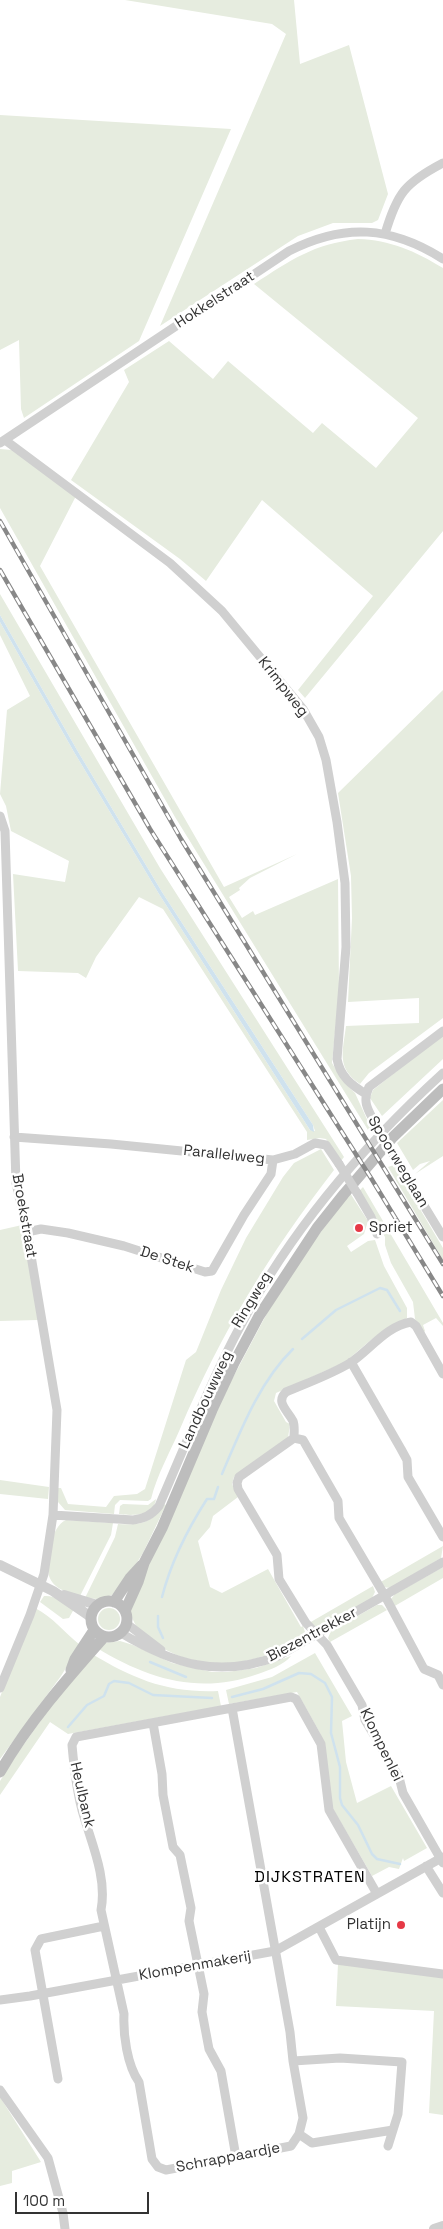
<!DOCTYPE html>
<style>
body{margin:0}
#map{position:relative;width:443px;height:2229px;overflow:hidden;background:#fff;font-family:"Space Grotesk",sans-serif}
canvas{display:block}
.scale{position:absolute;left:15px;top:2192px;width:134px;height:22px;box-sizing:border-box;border:2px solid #333;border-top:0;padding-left:6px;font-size:15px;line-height:18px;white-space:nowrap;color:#333;-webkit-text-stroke:4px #fff;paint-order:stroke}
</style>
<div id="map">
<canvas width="443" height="2229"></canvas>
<div class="scale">100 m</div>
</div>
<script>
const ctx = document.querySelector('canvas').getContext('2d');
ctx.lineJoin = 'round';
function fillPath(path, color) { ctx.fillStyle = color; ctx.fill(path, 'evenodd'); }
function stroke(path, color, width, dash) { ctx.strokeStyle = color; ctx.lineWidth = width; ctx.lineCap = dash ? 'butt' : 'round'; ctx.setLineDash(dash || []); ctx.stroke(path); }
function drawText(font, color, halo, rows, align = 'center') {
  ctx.font = font + ' "Space Grotesk",sans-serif'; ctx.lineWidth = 5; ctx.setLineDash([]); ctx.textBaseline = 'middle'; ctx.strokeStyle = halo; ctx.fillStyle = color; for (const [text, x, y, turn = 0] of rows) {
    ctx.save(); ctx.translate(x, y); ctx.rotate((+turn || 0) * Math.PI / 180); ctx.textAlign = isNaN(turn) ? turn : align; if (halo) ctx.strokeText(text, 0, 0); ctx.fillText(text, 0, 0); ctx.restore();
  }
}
fillPath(new Path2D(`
 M125 0H294L300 64 349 45 388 194 378 220 372 223H333L298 236 160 326 286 34 272 24Z
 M0 115 231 129 139 341 24 418 21 409 19 340 0 350Z
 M358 239C390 240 415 251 443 268V531L305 698 298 690 373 596 262 500 206 581 180 559 71 480 129 382 124 370 169 341 213 379 228 361 313 433 322 423 376 468 418 418 254 284C291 260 313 244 358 239Z
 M0 449 12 450 76 496 40 566 224 887 297 854 250 878 239 888 240 890 229 897 242 918 253 911 255 915 338 879 339 990 332 1063 343 1081 355 1093 371 1128 368 1130 175 817 0 508Z
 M0 594 160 868 344 1157 341 1161 326 1139 320 1138 307 1140V1132L163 909 139 897 96 957 86 978 78 973 18 971 13 874 65 882 69 861 11 831 6 806 0 794 7 710 30 696 0 635V622L74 752 159 894 310 1130 315 1131 313 1125 162 892 77 750 0 615Z
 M443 690V1018L369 1073 360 1084C336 1068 343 1051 346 1026L419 1023V998L348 1002 352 918 351 876 338 793Z
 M443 1034V1059L382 1116 370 1098 373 1090Z
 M443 1100V1156L415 1174 430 1161 420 1164 413 1170 397 1143Z
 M321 1149 334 1170C269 1254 222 1331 180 1429 170 1452 157 1475 151 1499L148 1501 120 1500 115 1505 114 1514 65 1510 58 1502 57 1488H61L68 1504 106 1507 114 1496 137 1494 145 1489 186 1360 196 1352 221 1290 246 1238 283 1177 294 1163Z
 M394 1165 443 1248V1260L388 1167Z
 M363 1187 443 1323V1326L436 1318 423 1325 425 1331 423 1333 415 1319 413 1302 391 1263 385 1245V1237L360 1190Z
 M350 1193 368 1221 364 1234 347 1246 351 1252 368 1241 375 1240 384 1266 407 1308V1318L372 1339 345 1362 276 1393 274 1401 286 1422 290 1424 288 1438 234 1477 232 1484 238 1497 213 1516 210 1527 198 1541 210 1587 222 1593 268 1569 301 1627 303 1626 305 1632 304 1636C301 1639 297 1640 292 1643 249 1669 192 1672 151 1640 138 1630 129 1621 131 1602L229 1385 273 1302 308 1249Z
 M22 1225 38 1320 0 1321V1230Z
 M0 1480 49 1487 48 1499 0 1494Z
 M156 1499C154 1516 133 1516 119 1514L120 1506 123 1504 148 1505Z
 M164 1504 166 1505 143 1553 131 1572 112 1595 97 1599 85 1598 115 1537 118 1524C141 1525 151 1524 164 1504Z
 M66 1520 113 1523 111 1535 80 1596C68 1592 54 1590 49 1576 47 1560 50 1527 66 1520Z
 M443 1546 441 1558 390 1588 383 1587 379 1583Z
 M443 1567V1578L393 1607 391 1599 395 1594Z
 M373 1586 375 1592 372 1598 319 1628 309 1623Z
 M44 1596C55 1595 65 1603 74 1609L69 1618 63 1619 40 1602Z
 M377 1605H382L387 1610 330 1642 328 1638 331 1631Z
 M98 1619a11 11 0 1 1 22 0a11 11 0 1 1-22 0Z
 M35 1608C53 1617 65 1633 80 1645L61 1676 0 1759V1697Z
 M120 1641 133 1645 172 1663 212 1672H227L256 1668 291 1656C284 1665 269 1670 258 1674 199 1695 148 1679 97 1648L104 1643Z
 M315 1653 352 1716 342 1721 346 1762 357 1803 391 1786 427 1848 404 1861 403 1858 399 1869 389 1867 372 1876 332 1807 321 1735 297 1692 229 1704 226 1690 272 1677Z
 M92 1654C134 1679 167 1693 218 1691L221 1706 68 1734 50 1722 0 1795V1781L17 1754 56 1699Z
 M338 1964 443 1978V2115L429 2113 434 2011 336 2006Z
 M0 2097 41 2162 12 2171V2183L0 2186Z`), '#e6ecdf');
fillPath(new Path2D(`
 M0 615 77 750 162 892 313 1125 314 1132 310 1130 159 894 74 752 0 622Z`), '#cfe2ee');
stroke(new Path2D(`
 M302 1339 336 1310 380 1288 387 1290 400 1311
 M222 1474C240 1432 259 1382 293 1349
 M162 1597C171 1562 187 1530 207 1499H214L218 1487
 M158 1616V1627L163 1638
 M150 1662 186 1677
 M232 1697 263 1689 299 1673 311 1674 325 1683 332 1697 331 1733 340 1767V1798L342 1805 358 1825 372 1854 377 1859 400 1864
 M68 1727 87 1705 104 1696 109 1684 114 1681 129 1683 153 1695 212 1698`), '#cfe2ee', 2.5);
stroke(new Path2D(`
 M385 234C397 193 405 183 443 163
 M5 440 170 563 222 611 303 709 319 737 326 760 337 822 345 883 346 947 337 1059C340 1076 351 1085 366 1094
 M0 443 289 251C344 223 391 226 443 259
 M0 816 5 831 16 1183 27 1232 57 1410 53 1515 44 1574 30 1615 0 1688
 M375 1123C368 1110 362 1102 369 1087L443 1031
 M14 1137 111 1144 273 1160 295 1154 315 1143 326 1145 339 1164
 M392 1153 443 1237
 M357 1193 371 1217 377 1234
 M27 1232 41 1229 68 1233 124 1246 205 1272 212 1271 244 1215 271 1174 273 1160
 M351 1362 401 1449 407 1460 408 1477 443 1537
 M443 1374 416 1326 411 1322C386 1326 369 1351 350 1363 330 1375 307 1383 286 1392 275 1402 288 1411 293 1421 295 1426 294 1432 294 1438L303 1440 338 1501 339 1518 385 1596 424 1669 438 1675 443 1685
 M294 1438 239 1477 237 1483 238 1489 277 1555 279 1579 306 1623 327 1645 362 1705 365 1720 399 1777 403 1793 443 1863
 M53 1515 133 1520C144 1519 152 1515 159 1506 186 1444 210 1382 242 1323 292 1229 364 1145 443 1073
 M127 1624 161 1650
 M121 1633C173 1664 219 1679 278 1656L443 1562
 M232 1708 290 2032 293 2061 303 2118 299 2134
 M153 1723 162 1774 163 1795 173 1847 180 1855 191 1908 189 1921 204 1994 202 2012 209 2049 221 2071 236 2157
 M426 1866 443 1893
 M377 1894 329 1810 321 1744 296 1699 291 1697 76 1737 72 1745C74 1768 77 1795 84 1817 93 1847 107 1879 101 1910L124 2014C123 2034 127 2065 139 2082L152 2159 158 2167 166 2170 291 2146 299 2134 312 2143 393 2130
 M319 1927 336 1960 443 1974
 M0 2000 30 1996 275 1951 443 1857
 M293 2061 340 2058 402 2062 398 2114 388 2146
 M58 2079 35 1950 41 1939 104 1926
 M0 2090 48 2158 63 2213 65 2229`), '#d0d0d0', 9);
stroke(new Path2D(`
 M0 1565 53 1591 91 1617
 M64 1595 97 1605
 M434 2229 443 2226`), '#d0d0d0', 10);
stroke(new Path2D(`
 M91 1619a18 18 0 1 1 36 0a18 18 0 1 1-36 0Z
 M114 1602 130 1578 142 1565
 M125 1611 138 1582 144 1563 162 1528 212 1410 234 1363 259 1316 317 1228 344 1194 393 1137 443 1089
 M71 1670 75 1659 94 1630
 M0 1772C29 1722 66 1680 104 1637`), '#bdbdbd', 11);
const rail = new Path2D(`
 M0 521 181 839 443 1264
 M0 570 150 829 371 1178 443 1296`);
stroke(rail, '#888', 4.5);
stroke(rail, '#fff', 2.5, [8]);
stroke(new Path2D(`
 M375 1123 392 1153
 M339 1164 357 1193`), '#d0d0d0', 9);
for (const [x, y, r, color] of [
 [359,1228,5,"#e63946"],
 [401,1925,5,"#e63946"]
]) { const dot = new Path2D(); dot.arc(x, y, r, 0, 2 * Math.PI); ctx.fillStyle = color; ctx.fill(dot); stroke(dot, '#fff', 2); }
drawText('15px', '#333', '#fff', [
 ["Hokkelstraat",215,300,-33],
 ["Krimpweg",283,687,52],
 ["Parallelweg",224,1155,6],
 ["Spoorweglaan",398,1162,59],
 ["Broekstraat",24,1216,80],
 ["De Stek",167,1260,18],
 ["Ringweg",252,1300,-59],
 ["Landbouwweg",206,1400,-65],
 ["Biezentrekker",312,1635,-28],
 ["Klompenlei",381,1745,64],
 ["Heulbank",82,1795,77],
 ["Klompenmakerij",195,1966,-10],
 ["Schrappaardje",228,2158,-11]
]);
drawText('15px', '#333', '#fff', [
 ["Spriet",369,1228],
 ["Platijn",391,1925,"right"]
], 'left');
ctx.letterSpacing = '1px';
drawText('16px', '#000', '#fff', [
 ["DIJKSTRATEN",310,1878]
]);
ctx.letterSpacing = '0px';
</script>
